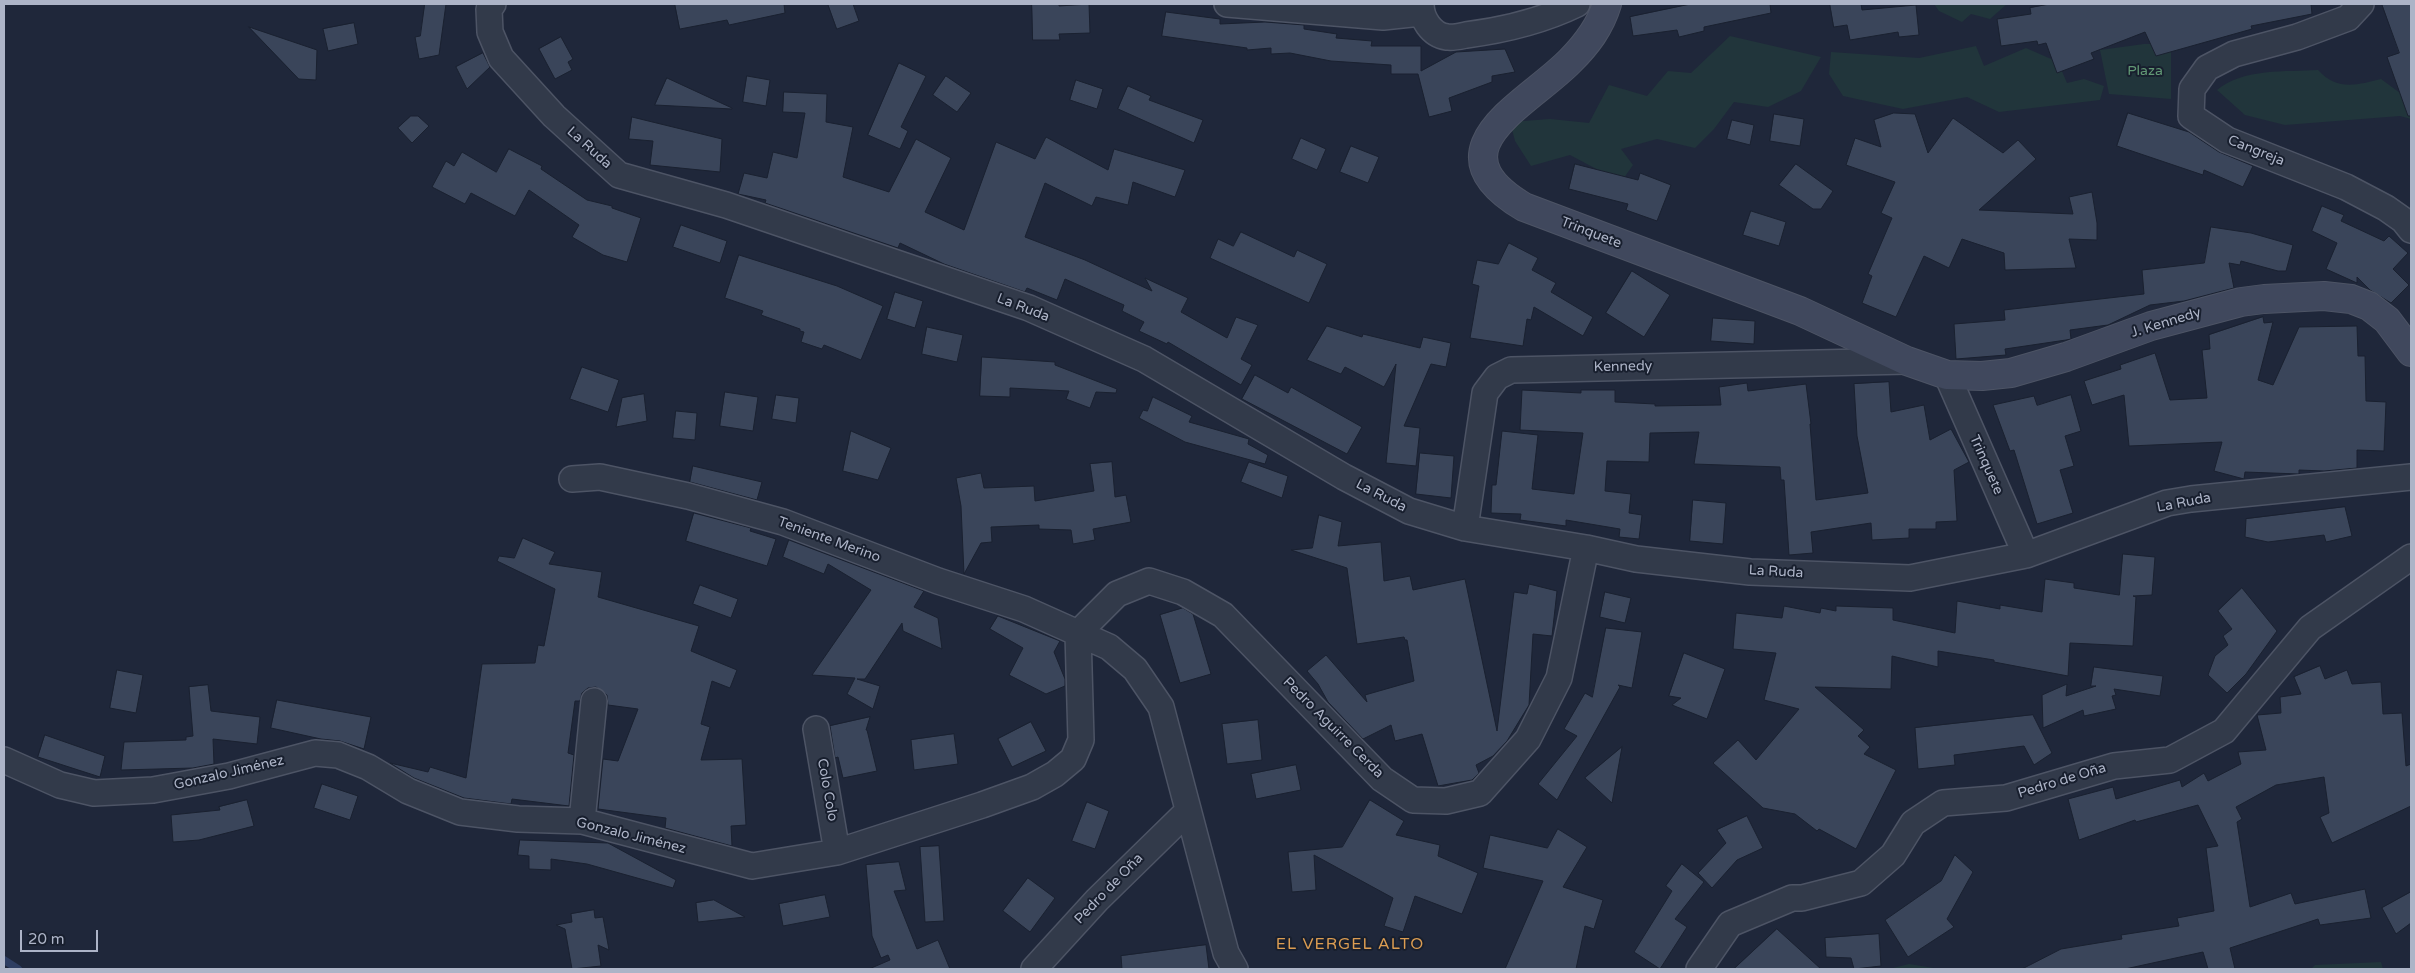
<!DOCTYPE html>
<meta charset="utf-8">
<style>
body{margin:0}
#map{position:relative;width:2415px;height:973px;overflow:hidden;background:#1f273a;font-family:"Varela Round",sans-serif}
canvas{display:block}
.frame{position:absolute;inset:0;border:5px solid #adb4c7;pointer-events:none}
.scale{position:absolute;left:20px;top:930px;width:78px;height:22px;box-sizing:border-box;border:2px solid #adb4c7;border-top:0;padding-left:6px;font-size:15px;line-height:18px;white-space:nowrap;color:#adb4c7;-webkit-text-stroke:4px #181f2e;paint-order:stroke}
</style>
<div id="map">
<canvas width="2415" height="973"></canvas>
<div class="frame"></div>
<div class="scale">20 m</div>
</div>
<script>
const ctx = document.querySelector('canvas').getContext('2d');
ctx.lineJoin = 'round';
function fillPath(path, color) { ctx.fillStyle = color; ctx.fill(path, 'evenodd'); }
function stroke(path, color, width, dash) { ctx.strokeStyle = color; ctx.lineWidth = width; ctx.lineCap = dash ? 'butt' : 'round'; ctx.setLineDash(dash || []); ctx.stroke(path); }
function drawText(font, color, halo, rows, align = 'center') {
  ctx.font = font + ' "Varela Round",sans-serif'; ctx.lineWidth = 4; ctx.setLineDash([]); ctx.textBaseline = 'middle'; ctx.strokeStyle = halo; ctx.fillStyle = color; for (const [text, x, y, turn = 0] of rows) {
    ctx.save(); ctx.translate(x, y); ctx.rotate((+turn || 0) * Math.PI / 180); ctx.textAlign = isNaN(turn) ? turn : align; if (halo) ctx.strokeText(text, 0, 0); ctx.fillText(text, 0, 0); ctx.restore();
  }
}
fillPath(new Path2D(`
 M1934 4H2007L1990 19 1971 14 1962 22 1939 11Z
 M1730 36 1821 57 1801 91 1768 107 1734 102 1714 129 1695 148 1657 139 1621 149 1633 165 1621 182 1570 155 1531 166 1515 141 1510 122 1550 119 1589 123 1609 85 1647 96 1668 71 1691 73Z
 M2144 44H2171V99L2109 94 2100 50Z
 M1976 46 1984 66 2026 48 2058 62 2067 83 2084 79 2104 86 2100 100 1999 112 1967 97 1903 109 1843 96 1829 74 1831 52 1919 58Z
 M2318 70C2337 91 2357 85 2381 79L2411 101V119L2400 116 2285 125 2245 115 2217 90C2243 68 2286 72 2318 70Z
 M2381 962 2383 969H2311L2315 965Z
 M1909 964 1940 969H1889Z`), '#21353b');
stroke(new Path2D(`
 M4 960 18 969`), '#2f3e61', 8);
const building = new Path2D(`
 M425 4H446L439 55 419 59 415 37 420 36Z
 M675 4H784L785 13 729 25 727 20 680 29Z
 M828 4H853L859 21 837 29Z
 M1032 4H1059V6L1089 4 1090 33 1059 34 1060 40H1033Z
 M1691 4H1770L1771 13 1704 27V31L1679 37 1677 30 1633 36 1630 17Z
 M1830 4H1861L1862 10 1916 5 1919 35 1899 37 1898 32 1850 40 1847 25 1834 27Z
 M2050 4H2311L2312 14 2251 26 2252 29 2156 56 2145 32 2091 53 2094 59 2057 73 2046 43 2038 45 2037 41 2001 46 1997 19 2031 14 2030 8Z
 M2382 4H2411V116H2408L2387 57 2399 53Z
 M1166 12 1220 19V24L1265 22 1304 25V29L1337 34 1336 38 1372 41 1371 46H1421V71L1456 52 1505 49 1515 72 1492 76V82L1449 98 1452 111 1429 117 1418 74H1391V65L1331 61 1290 53 1271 54V48L1247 50V48L1162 36Z
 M354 23 358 44 328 51 323 29Z
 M249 27 317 50 316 80 299 79Z
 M561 37 573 59 568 62 572 70 555 79 539 49Z
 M483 53 490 67 467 89 456 67Z
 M899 63 926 76 901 127 908 131 900 149 868 135Z
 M747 76 770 80 766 106 743 102Z
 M946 76 971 93 957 112 933 95Z
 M667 78 732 108V109L655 105Z
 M1076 80 1103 89 1097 109 1070 100Z
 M1128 86 1151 96 1149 100 1203 120 1194 143 1118 109Z
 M784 92 827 94 826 122 853 127 843 177 889 192 916 139 951 158 925 212 964 230 996 142 1035 159 1046 137 1108 170 1114 149 1185 170 1175 197 1133 182 1128 205 1096 197 1092 206 1045 183 1025 237 1085 260 1152 291 1145 278 1188 298 1181 312 1227 338 1236 317 1258 325 1241 359 1252 365 1241 385 1168 342 1167 344 1139 331 1144 322 1122 311 1124 305 1065 279 1057 300 1027 288 1025 292 944 264 900 243 898 248 765 203 766 200 738 194 744 173 767 178 773 152 797 158 805 113 783 112Z
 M1894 113 1915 114 1928 153 1953 118 2003 153 2018 140 2036 159 1979 210 2073 214 2069 197 2092 192 2097 223V240L2069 239 2076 268 2005 270 2004 253 1962 239 1949 268 1924 256 1896 317 1862 303 1872 276 1868 274 1892 218 1881 213 1895 182 1846 165 1855 138 1881 147 1874 120Z
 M2128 113 2189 132 2219 152 2253 166 2243 187 2204 170 2203 175 2117 146Z
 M1774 114 1804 119 1800 146 1770 141Z
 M411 116H418L429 126 412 143 398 128Z
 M632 117 722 139 720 172 650 165 653 141 629 139Z
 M1732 120 1754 125 1750 145 1727 139Z
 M1301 138 1326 149 1317 170 1292 159Z
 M1351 146 1379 157 1368 183 1340 172Z
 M509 149 542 166 541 169 587 200 612 206V208L641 218 627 262 603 255 572 237 579 225 529 190 515 216 471 193 465 204 432 187 446 161 454 166 462 152 496 172Z
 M1575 164 1638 180 1640 173 1671 185 1657 221 1626 210 1628 204 1569 189Z
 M1796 164 1833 191 1821 209H1813L1779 185Z
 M2322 206 2344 215 2341 221 2384 241 2389 236 2408 253 2393 269 2409 285 2391 303 2370 290 2357 277V283L2326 269 2337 243 2312 231Z
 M1751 211 1786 222 1779 246 1743 235Z
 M681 225 727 241 720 263 673 247Z
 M2211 227 2251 233 2293 245 2286 271H2278L2241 261 2240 265 2229 263 2234 288 2184 301 2150 305 2108 325 2070 330 2071 339 2066 340 2005 349 2006 355 1956 359 1954 324 2005 320 2004 310 2144 294 2142 270 2204 263Z
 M1241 232 1294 257 1297 250 1327 264 1309 303 1210 258 1218 239 1233 246Z
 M1509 243 1538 258 1532 270 1556 283 1551 292 1593 317 1583 336 1534 307 1531 320 1527 319 1523 346 1470 338 1479 286 1472 284 1477 260 1498 264Z
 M739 255 837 286 883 306 861 360 824 345 822 349 801 342 804 332 800 331V329L761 315 763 311 725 298Z
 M1632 271 1670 295 1644 337 1606 313Z
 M895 292 923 301 915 328 887 319Z
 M2263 317 2264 323 2273 322 2258 380 2273 385 2299 327 2357 326 2358 356H2365L2366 401 2386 402 2384 451 2357 450V468L2324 471 2299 470V474L2245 472 2244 479 2214 471 2222 442 2129 446 2124 395 2092 405 2084 381 2121 369 2120 365 2155 353 2170 400 2207 398 2202 350 2210 349 2209 335Z
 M1713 318 1755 321 1754 344 1711 341Z
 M1327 326 1362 337 1363 334 1420 348 1423 337 1451 343 1446 367 1431 364 1404 426 1420 428 1416 466 1386 463 1396 364 1384 387 1345 367 1341 374 1307 360Z
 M927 327 963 335 957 362 922 354Z
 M982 357 1055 362V365L1117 389 1116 393 1096 392 1090 408 1066 399 1069 391 1010 388V397L980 396Z
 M582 367 619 380 608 412 570 399Z
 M1255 375 1288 393 1291 387 1362 427 1347 454 1242 399Z
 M1889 382 1891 412 1924 405 1930 440 1951 429 1969 462 1954 470 1957 521 1936 522V529H1909V538L1872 540 1871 523 1811 532 1813 553 1789 555 1784 480H1781L1780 467 1694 464 1699 432 1650 433 1649 462 1607 461 1605 491 1631 494 1629 513 1642 515 1639 539 1619 537 1620 529 1566 520V526L1520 520 1521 514 1491 513 1492 485H1496L1502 431 1538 435 1532 489 1574 494 1583 433 1520 430 1522 390 1581 393V390H1615V402L1655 404V406L1721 405 1719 387 1747 383 1748 391 1806 384 1811 424H1810L1816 500 1868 493 1857 436 1854 384Z
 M725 392 758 397 753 431 720 426Z
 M644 394 647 421 616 427 622 398Z
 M776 395 799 398 796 423 772 419Z
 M2071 395 2081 431 2065 436 2074 466 2060 470 2073 513 2037 524 2014 450 2010 451 1993 405 2034 396 2037 405Z
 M1153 397 1192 416 1189 422 1249 439 1248 444 1268 455 1265 464 1185 442 1139 418 1143 410 1147 411Z
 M676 411 697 413 695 440 673 438Z
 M851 431 891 448 878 480 843 471Z
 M1420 453 1454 456 1451 498 1416 494Z
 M1112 462 1115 497 1126 495 1131 522 1093 529 1095 540 1073 544 1071 530 1039 529V525L991 527 992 542 981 543 964 574 961 506 956 478 981 473 984 488 1034 486 1035 501 1094 491 1090 464Z
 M1249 462 1288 476 1282 498 1241 482Z
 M693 466 762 482 757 500 690 482Z
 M1693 500 1726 503 1723 544 1690 541Z
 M2345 507 2352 536 2326 542 2324 535 2268 542 2245 537 2246 519Z
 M694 513 751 528 750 531 776 539 767 566 686 541Z
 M1319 515 1342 522 1338 546 1381 542 1384 581 1410 576 1413 590 1465 579 1497 731 1514 592 1527 594 1529 584 1557 591 1552 636 1533 634 1529 705 1507 741 1493 756 1476 765 1479 773 1472 780 1438 786 1422 734 1395 741 1391 725 1363 739 1328 702 1318 684 1307 671 1326 655 1367 702 1365 695 1414 681 1407 640H1405L1404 637 1357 644 1347 568 1291 550 1312 548Z
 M523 538 555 552 549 564 602 572 598 597 699 626 691 651 737 670 730 688 712 681 701 724 710 727 701 760 742 759 746 825 731 826 732 846 665 828 666 818 598 809 603 759 618 761 638 709 608 705 607 695 596 687 588 688 582 693 580 701H575L568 753 574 755 569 806 512 799 511 804 464 798 414 778 390 763 428 772 430 767 466 778 482 664 535 663 538 645 544 646 555 589 497 561 499 556 514 558Z
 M789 540 924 591 914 607 938 618 942 649 903 631 902 623 865 679H857L880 686 873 709 847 694 855 678 812 675 871 590 828 564 824 574 783 557Z
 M2123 554 2155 557 2152 595 2133 596 2136 597 2133 646 2070 643 2068 676 1994 662V660L1938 651V667L1892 656 1891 689 1815 687 1864 730 1858 736 1870 747 1864 754 1896 770 1856 849 1819 829 1817 831 1795 814 1763 808 1713 763 1738 740 1756 760 1799 709 1764 700 1776 653 1733 649 1736 613 1782 618 1784 606 1820 613 1821 608 1836 611V606L1893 608V620L1955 633 1957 601 2000 609V605L2042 612 2045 579 2074 583V588L2119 595Z
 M700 585 738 599 731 618 693 604Z
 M2242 588 2277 631 2246 674 2227 693 2208 675 2215 656 2228 645 2223 636 2232 629 2218 611Z
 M1605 592 1631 598 1625 623 1600 617Z
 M1183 608 1193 614 1211 674 1180 683 1160 615Z
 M998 616 1060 641 1054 652 1065 679V686L1046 694 1009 675 1023 648 990 629Z
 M1606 628 1642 632 1632 688 1618 685 1620 687 1557 800 1538 784 1577 736 1564 729 1585 693 1592 697Z
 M1684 653 1725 669 1707 719 1672 705 1681 698 1669 696Z
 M2320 666 2325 679 2347 670 2352 684 2381 682 2383 714 2402 713 2406 766 2411 764V806L2332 843 2320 817 2329 813 2324 777 2276 785 2236 807 2242 819 2237 822 2250 907 2291 893 2295 904 2365 889 2371 918 2320 925 2318 919 2230 948 2235 969H2208L2203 952 2125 969H2022L2061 949 2122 939 2121 935 2179 926 2177 918 2214 911 2206 848 2218 846 2198 805 2136 822 2135 820 2079 840 2068 799 2113 787 2116 799 2180 780 2182 787 2204 773 2208 781 2241 764 2238 752 2266 750 2257 715 2281 713 2280 697 2301 694 2294 677Z
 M2094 667 2163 676 2160 696 2114 689 2116 695 2112 696 2116 709 2084 716 2083 710 2043 728 2042 695 2067 684 2066 696 2096 686H2091Z
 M117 670 143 675 136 713 110 708Z
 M208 685 211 711 260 717 257 744 213 739 214 764 193 768 121 770 124 742 186 740V737L193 736 189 687Z
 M277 700 371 717 364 749 340 741 321 739 271 728Z
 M2033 715 2052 753 2034 765 2024 746 1954 755 1955 765 1918 769 1915 728Z
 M870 717 866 730H867L877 771 843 778 838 757 835 758 830 726Z
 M1258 720 1262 760 1227 764 1222 724Z
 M1031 722 1046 751 1012 767 998 739Z
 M954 734 958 764 914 770 911 740Z
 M45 735 105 756 100 777 38 757Z
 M1622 747 1612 803 1585 778Z
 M1296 765 1301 790 1256 799 1251 774Z
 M322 784 358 796 350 820 314 808Z
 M247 800 254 826 199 840 173 842 171 815 220 810 219 807Z
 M1370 800 1404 821 1396 835 1440 845 1438 856 1478 873 1462 914 1415 896 1403 932 1384 926 1393 898 1314 855 1316 890 1292 892 1288 852 1342 847Z
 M1087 802 1109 811 1095 849 1072 841Z
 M1747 816 1763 848 1737 860 1712 888 1698 873 1726 843 1717 830Z
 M1558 829 1587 847 1563 887 1603 900 1594 929 1585 926 1576 969H1505L1543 881 1483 868 1490 835 1547 848Z
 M520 840 608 843 676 880 673 888 587 864 551 859V870L529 869V856L518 855Z
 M939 846 944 921 925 922 920 847Z
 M1955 855 1973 872 1947 919 1954 927 1908 957 1885 920 1941 881Z
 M899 862 906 890 894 891 917 949 938 940 950 969H869L890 960 888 955 881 958 872 936 866 865Z
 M1682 864 1704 882 1675 919 1687 927 1660 969 1634 952 1672 891 1666 886Z
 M1028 878 1055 898 1030 932 1003 911Z
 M2411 892V923L2396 934 2382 908Z
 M825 895 830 917 783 926 779 904Z
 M714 900 745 917 698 922 696 903Z
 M594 910 595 918 603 917 609 950 598 945 601 966 572 969 565 929 556 925 572 922 571 914Z
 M1777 929 1821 969H1734Z
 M1879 934 1881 966 1854 969 1851 958 1826 957 1825 938Z
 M1206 945 1209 969H1122L1121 956Z`);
fillPath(building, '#3a455a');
stroke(building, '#1a2130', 1);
const street = new Path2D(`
 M493 4 489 9 490 32 501 58 554 116 619 175 726 205 1029 308 1144 359 1344 477 1409 511 1465 528 1586 548 1636 559 1750 572 1910 578 2026 555 2167 503 2191 499 2411 477
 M1227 4 1383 17 1421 13
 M1421 4C1421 18 1431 35 1447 37 1453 38 1461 36 1466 35 1505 30 1542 21 1577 4
 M2361 4 2348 18 2297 37 2234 54 2207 68 2192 89 2191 116 2227 140 2346 187 2386 208 2403 220 2411 230
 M1947 375 2026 555
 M572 479 600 477 688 496 783 522 938 581 1024 609 1109 647 1135 669 1161 707 1226 953 1235 969
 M1465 528 1485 393 1497 377 1511 370 1907 361
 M1078 633 1117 594 1149 581 1183 592 1223 615 1382 779 1413 800 1446 801 1480 793 1528 739 1559 678 1586 548
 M816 729 837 852
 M4 760 60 785 94 793 153 790 229 776 315 753 338 755 368 767 408 791 460 812 518 819 582 821 752 866 837 852 982 805 1032 787 1055 774 1073 759 1081 740 1078 633
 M582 821 594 701
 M1034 969 1097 900 1187 812
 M1699 969 1730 924 1792 898H1802L1861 883 1893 855 1913 823 1943 803 2006 798 2114 766 2170 760 2224 731 2310 628 2411 557`);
const secondary = new Path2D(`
 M1607 4C1600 27 1587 44 1570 61 1527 105 1427 149 1524 207L1800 311 1907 361 1947 375 1982 376 2011 373 2066 357 2151 326 2241 302 2264 299 2324 296 2351 299 2369 306 2387 320 2411 352`);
stroke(street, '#4d5465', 28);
stroke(secondary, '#4d5465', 30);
stroke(street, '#323a4a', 25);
stroke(secondary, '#40485d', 28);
drawText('14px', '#629975', '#181f2e', [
 ["Plaza",2145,71]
]);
drawText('14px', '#adb4c7', '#181f2e', [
 ["La Ruda",589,148,42],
 ["Cangreja",2256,151,22],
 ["Trinquete",1591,233,21],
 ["La Ruda",1023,308,21],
 ["J. Kennedy",2166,323,-17],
 ["Kennedy",1623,367,-1],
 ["Trinquete",1986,465,66],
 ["La Ruda",1381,496,27],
 ["La Ruda",2184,503,-11],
 ["Teniente Merino",829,540,20],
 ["La Ruda",1776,572,3],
 ["Pedro Aguirre Cerda",1333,728,45],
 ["Gonzalo Jiménez",229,773,-13],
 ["Pedro de Oña",2062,781,-17],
 ["Colo Colo",827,790,80],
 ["Gonzalo Jiménez",631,836,14],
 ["Pedro de Oña",1109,889,-46]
]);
ctx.letterSpacing = '1px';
drawText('16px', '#dc9d52', '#181f2e', [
 ["EL VERGEL ALTO",1350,945]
]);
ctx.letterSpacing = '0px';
</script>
